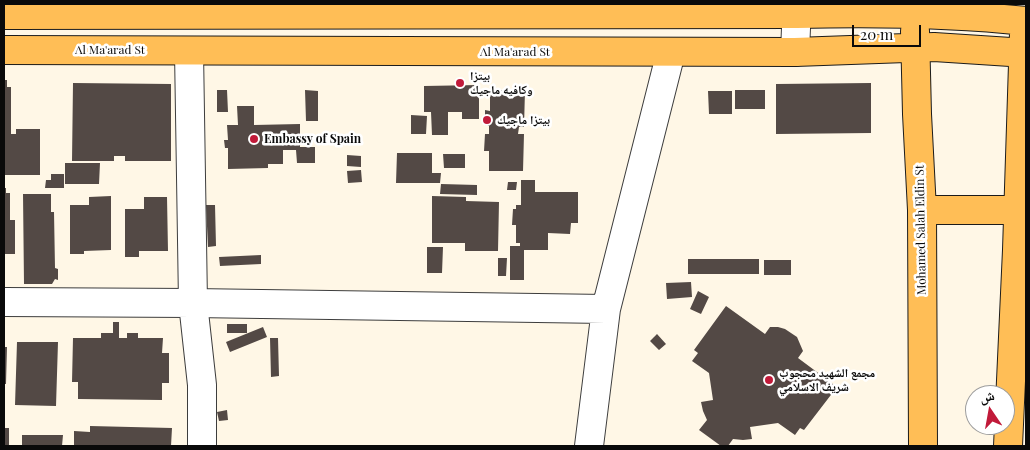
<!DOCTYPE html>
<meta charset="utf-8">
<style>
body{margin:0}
#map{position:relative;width:1030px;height:450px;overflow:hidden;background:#fff7e6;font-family:"Playfair Display","Noto Naskh Arabic",serif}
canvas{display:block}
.frame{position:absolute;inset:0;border:5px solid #0a0a0a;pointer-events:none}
.north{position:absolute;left:965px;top:385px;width:50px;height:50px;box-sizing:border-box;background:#fff;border:1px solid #9d9d9d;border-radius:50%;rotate:348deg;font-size:14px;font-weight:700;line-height:20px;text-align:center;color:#0a0a0a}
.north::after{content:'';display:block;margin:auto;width:18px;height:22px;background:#c11a39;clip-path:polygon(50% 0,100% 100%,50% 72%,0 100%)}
.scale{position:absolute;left:852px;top:25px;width:69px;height:22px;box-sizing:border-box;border:2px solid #0a0a0a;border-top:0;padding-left:6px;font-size:15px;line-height:18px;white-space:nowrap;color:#0a0a0a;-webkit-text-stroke:4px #fff;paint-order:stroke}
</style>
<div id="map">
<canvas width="1030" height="450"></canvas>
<div class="frame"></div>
<div class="north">ش</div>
<div class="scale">20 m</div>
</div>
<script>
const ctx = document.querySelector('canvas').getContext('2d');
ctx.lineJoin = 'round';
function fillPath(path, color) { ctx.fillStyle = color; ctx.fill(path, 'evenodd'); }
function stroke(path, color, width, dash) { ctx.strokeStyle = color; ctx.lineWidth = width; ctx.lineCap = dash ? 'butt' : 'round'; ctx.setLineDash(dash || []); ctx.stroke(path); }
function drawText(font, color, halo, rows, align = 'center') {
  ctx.font = font + ' "Playfair Display","Noto Naskh Arabic",serif'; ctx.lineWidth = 5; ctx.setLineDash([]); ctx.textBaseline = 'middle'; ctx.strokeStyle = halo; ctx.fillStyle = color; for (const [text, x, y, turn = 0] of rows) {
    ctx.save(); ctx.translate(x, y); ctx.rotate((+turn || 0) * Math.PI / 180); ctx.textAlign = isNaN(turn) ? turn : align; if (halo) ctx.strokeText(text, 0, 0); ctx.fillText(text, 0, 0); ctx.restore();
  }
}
fillPath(new Path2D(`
 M4 80H7V87H11V134H16V129H40V175H4Z
 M73 83 171 84V161H125V156H114V161H72Z
 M871 83V133L776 134V84Z
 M479 85V119H462V112H448V135H432L431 112H424V86Z
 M217 90H227L228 112H217Z
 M305 90 318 91V121H306Z
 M490 90H525L524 127H519L518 134H524L523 171H489V151H484L485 134H489V126L485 125V110L490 111Z
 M735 90H765V109H735Z
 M708 91H732V114H709Z
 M237 106H254V125L300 124V147H315V163H297L296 150H283V164H268V168L228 169V148H225L224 140H228L227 125H238Z
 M411 115 427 116 426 134H411Z
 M397 153H432V173H441L440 183H396Z
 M443 154H465V168H444Z
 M347 155 361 156V167L347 166Z
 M65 163H100L99 184H65Z
 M361 170 362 182 348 183 347 171Z
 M51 174H64V188H45L46 180H51Z
 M521 180H535V192H578V223H571L570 234 548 233V250H524V280H510V246H520V243H516V225H512L513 209H516V205H521Z
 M508 182H517L516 190H507Z
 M441 184 477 185V195L440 194Z
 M4 188H6V193H10V220H15V254H5V240H4Z
 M23 194H51V212H54L55 268 58 269V280L55 279 52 284H24Z
 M111 196V250L84 251V254H70V205H89V197Z
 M432 196 466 197V201L499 202 498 251H465V243H432Z
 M144 197H167L168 251H139V257H125V209H144Z
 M206 205H215L216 246 208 247Z
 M427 247H443L442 273H427Z
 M261 255V264L220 266 219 257Z
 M498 258H507L506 276H498Z
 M688 259H759V274H688Z
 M764 260H791V275H764Z
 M691 282 692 297 667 299 666 283Z
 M698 291 709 297 701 314 690 309Z
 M726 306 765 334 770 327H778L785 329 797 337 803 351 798 358 837 387 804 430 800 428 795 435 778 423 750 427 752 439 743 440 733 439 728 446H721L699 430 707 420 703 411 701 402 713 400 709 373 692 361 698 353 694 350Z
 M113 322H119V338H127V333H138V338H163L162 353H169V383H162V400L78 399V382H72L73 338H101V333H113Z
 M227 324H247V333H227Z
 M263 327 267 337 230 352 226 342Z
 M657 334 666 344 659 350 650 341Z
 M270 338H278L279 376 271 377Z
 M17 342H58L56 406 15 405Z
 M4 347H7L6 384H4Z
 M227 410 228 420 219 421 217 412Z
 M90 426 172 428 171 446H74V431L90 432Z
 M4 428H9V446H4Z
 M22 435H63L62 446H22Z`), '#534945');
const minor = new Path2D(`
 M189 51 193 303 202 385V446
 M795 52 797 4
 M4 302 193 303 606 309
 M589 446 606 309 671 52`);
const major = new Path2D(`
 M4 15 796 14C873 12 950 13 1026 21
 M915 31 917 114 922 210 923 446
 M4 50 795 52 934 47 1026 53
 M922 210H1018
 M1008 446 1017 250 1024 33`);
stroke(minor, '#3d3d3d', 30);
stroke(major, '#1b1b1b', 30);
stroke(minor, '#fff', 28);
stroke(major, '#ffbe56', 28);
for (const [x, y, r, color] of [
 [460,83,5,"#c11a39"],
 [487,120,5,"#c11a39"],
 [254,139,5,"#c11a39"],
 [769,380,5,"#c11a39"]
]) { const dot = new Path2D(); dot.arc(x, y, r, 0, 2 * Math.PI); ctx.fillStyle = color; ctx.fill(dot); stroke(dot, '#fff', 2); }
drawText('12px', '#0a0a0a', '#fff', [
 ["Al Ma'arad St",110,50],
 ["Al Ma'arad St",515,52],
 ["Mohamed Salah Eldin St",921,230,-91]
]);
drawText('bold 12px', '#0a0a0a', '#fff', [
 ["بيتزا",470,76],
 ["وكافيه ماجيك",470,90],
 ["بيتزا ماجيك",497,120],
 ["Embassy of Spain",264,139],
 ["مجمع الشهيد محجوب",779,373],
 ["شريف الاسلامي",779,387]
], 'left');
</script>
